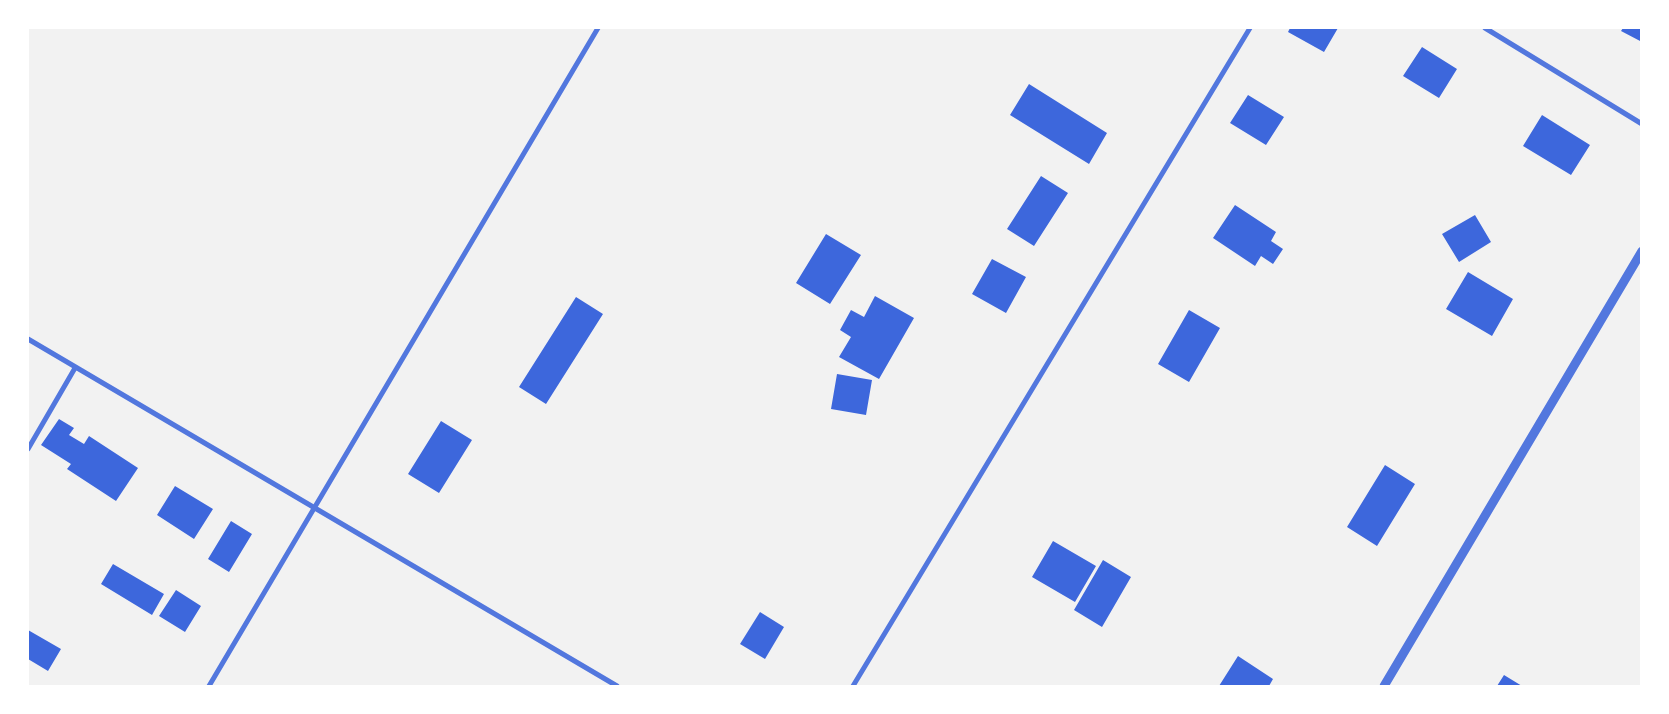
<!DOCTYPE html>
<style>
body{margin:0}
#map{position:relative;width:1669px;height:714px;overflow:hidden;background:#f2f2f2;font-family:"Archivo Narrow",sans-serif}
canvas{display:block}
.frame{position:absolute;inset:0;border:29px solid #fff;pointer-events:none}
</style>
<div id="map">
<canvas width="1669" height="714"></canvas>
<div class="frame"></div>
</div>
<script>
const ctx = document.querySelector('canvas').getContext('2d');
ctx.lineJoin = 'round';
function fillPath(path, color) { ctx.fillStyle = color; ctx.fill(path, 'evenodd'); }
function stroke(path, color, width, dash) { ctx.strokeStyle = color; ctx.lineWidth = width; ctx.lineCap = dash ? 'butt' : 'round'; ctx.setLineDash(dash || []); ctx.stroke(path); }
fillPath(new Path2D(`
 M1290 28H1338L1324 52 1288 32Z
 M1623 28H1642V42L1621 31Z
 M1422 47 1457 69 1439 98 1403 76Z
 M1029 84 1107 133 1089 164 1010 115Z
 M1248 95 1284 117 1266 145 1230 123Z
 M1542 115 1590 145 1571 175 1523 146Z
 M1041 176 1068 193 1034 246 1007 229Z
 M1235 205 1276 232 1271 241 1283 249 1273 264 1261 256 1255 266 1213 238Z
 M1475 215 1491 242 1459 262 1442 234Z
 M826 234 861 255 830 304 796 283Z
 M992 259 1026 277 1006 313 972 294Z
 M1468 272 1513 299 1492 336 1446 309Z
 M875 296 914 318 879 379 839 357 851 337 840 330 851 310 864 317Z
 M576 297 603 314 546 404 519 387Z
 M1189 310 1220 328 1189 382 1158 364Z
 M837 374 872 380 866 415 831 409Z
 M59 419 74 428 69 435 84 444 89 436 138 468 116 501 67 469 71 464 41 445Z
 M441 421 472 440 439 493 408 474Z
 M1385 465 1415 484 1377 546 1347 527Z
 M175 486 213 509 194 539 157 515Z
 M231 521 252 534 229 572 208 559Z
 M1053 541 1096 566 1075 602 1032 577Z
 M1103 560 1131 577 1102 627 1074 610Z
 M113 564 164 594 152 615 101 584Z
 M176 590 201 606 185 632 159 616Z
 M760 612 784 627 765 659 740 644Z
 M28 630 61 649 48 671 28 659Z
 M1238 656 1273 679 1269 686H1219Z
 M1504 675 1522 686H1497Z`), '#3d67dc');
stroke(new Path2D(`
 M1485 28 1642 124
 M28 339 617 686
 M28 449 75 368
 M209 686 598 28
 M853 686 1250 28`), '#5277de', 5);
stroke(new Path2D(`
 M1384 686 1642 251`), '#5277de', 9);
</script>
